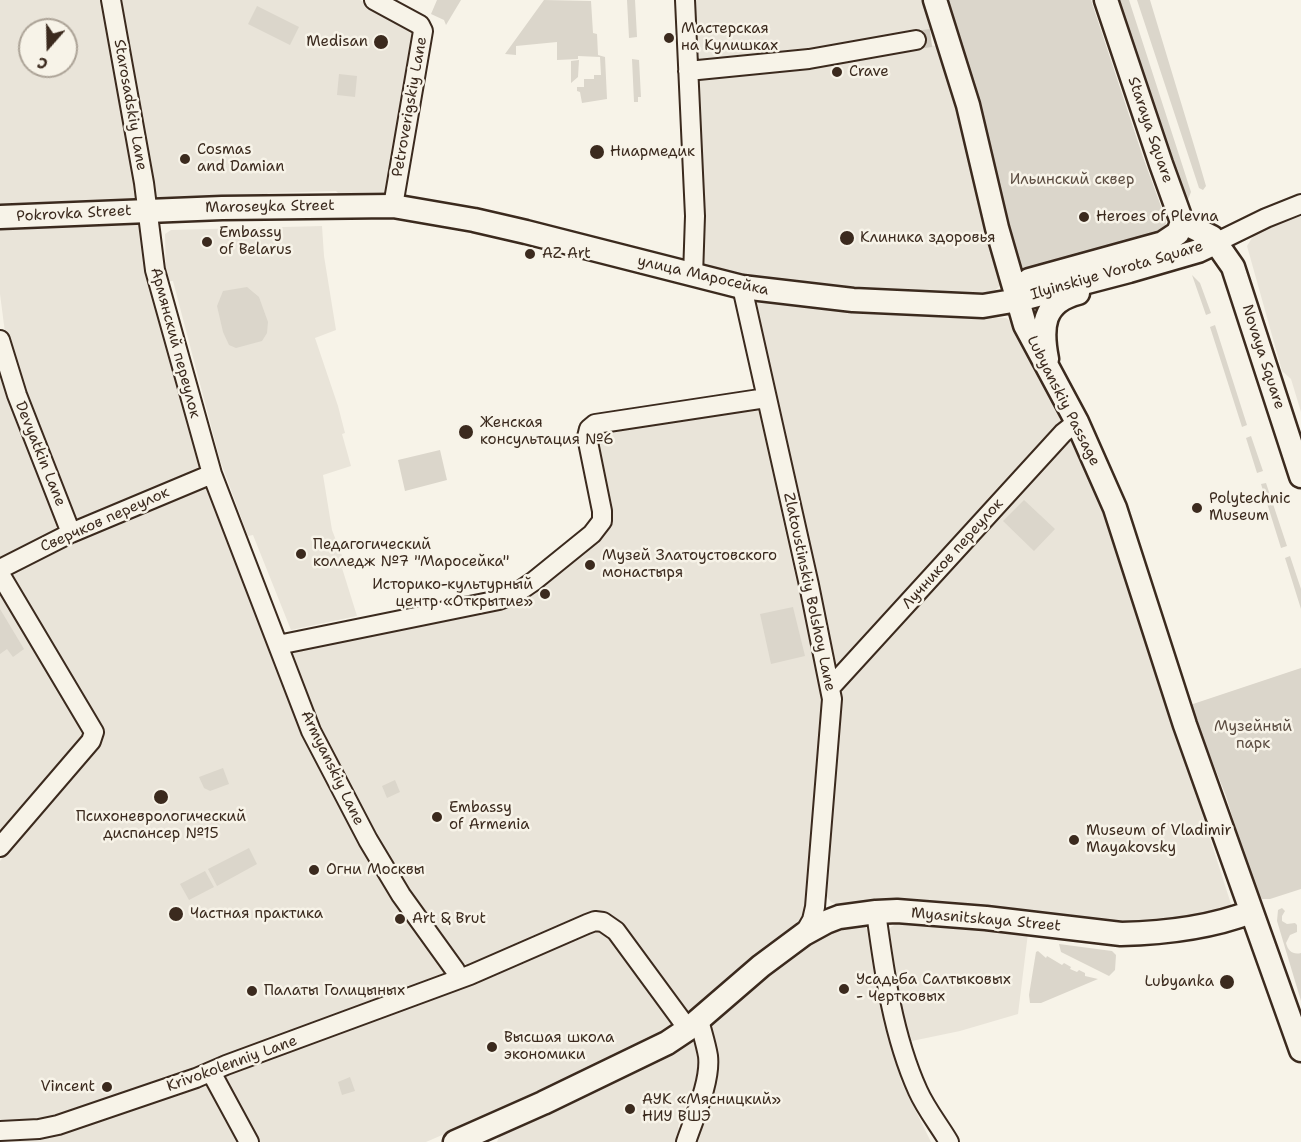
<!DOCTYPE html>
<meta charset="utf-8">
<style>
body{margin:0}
#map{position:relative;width:1301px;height:1142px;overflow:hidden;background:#f7f3e8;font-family:"Shantell Sans",sans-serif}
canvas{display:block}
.north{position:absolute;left:18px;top:18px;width:60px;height:60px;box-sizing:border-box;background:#f7f3e8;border:2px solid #aca397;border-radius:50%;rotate:200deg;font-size:16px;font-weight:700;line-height:24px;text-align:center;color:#3b2a1e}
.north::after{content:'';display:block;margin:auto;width:21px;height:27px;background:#3b2a1e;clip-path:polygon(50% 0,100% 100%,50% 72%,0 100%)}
</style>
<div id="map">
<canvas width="1301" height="1142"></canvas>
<div class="north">С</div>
</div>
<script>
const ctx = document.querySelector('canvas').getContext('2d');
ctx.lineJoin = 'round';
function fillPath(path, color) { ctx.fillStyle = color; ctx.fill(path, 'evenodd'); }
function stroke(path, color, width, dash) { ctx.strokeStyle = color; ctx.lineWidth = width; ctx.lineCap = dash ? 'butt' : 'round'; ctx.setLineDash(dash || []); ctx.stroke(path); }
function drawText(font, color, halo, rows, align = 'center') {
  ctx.font = font + ' "Shantell Sans",sans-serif'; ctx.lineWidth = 5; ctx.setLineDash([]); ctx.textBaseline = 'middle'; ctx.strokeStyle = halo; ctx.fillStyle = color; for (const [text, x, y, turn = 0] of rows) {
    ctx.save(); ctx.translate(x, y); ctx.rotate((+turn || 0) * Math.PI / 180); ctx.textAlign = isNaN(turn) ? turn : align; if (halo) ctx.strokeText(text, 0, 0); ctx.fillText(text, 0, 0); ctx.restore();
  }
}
fillPath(new Path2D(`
 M0 0H106L139 200 117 203 113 199 23 203 19 207 0 208ZM30 30H66V66H30Z
 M118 0H360L414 28 415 32 387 195H340L336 191 268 193 264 197 158 199 154 194Z
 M690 0H928L933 26 927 34 808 53 696 65Z
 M929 45 936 46 940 50 987 214 1002 283 996 290 981 295 866 291 770 282 704 267 701 263 697 76Z
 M1301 215V412L1291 379 1282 371 1247 246 1255 233Z
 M138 222 140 223 170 360 199 461V468L198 471 78 524 73 520 7 348 0 294V228Z
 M322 226 324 256 336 330 315 338 338 406 345 433 342 434 351 466 323 475 332 530 346 566 342 568 357 616 291 630 253 535 248 536 220 460 173 281H166L165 234 171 230Z
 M757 302 901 314 1006 318 1011 322 1017 329 1062 423 843 668 833 670 754 304Z
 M0 359 62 529 0 559Z
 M754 408 761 414 783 504 781 512 796 579 801 582 805 600 803 605 814 654 818 657 826 700 807 908 804 916 796 925 757 960 689 1015 606 914 601 913 463 971 375 840 314 719 292 655 293 650 500 607 596 539 593 444 597 431Z
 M1070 438 1105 511 1231 904 1230 909 1224 913 1135 924 857 904 838 905 831 902 824 893 833 798 830 794 832 779 835 776 841 718 838 713 837 691Z
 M205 487 209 489 272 645 446 973 445 976 236 1055 54 1117 0 1123V861L96 746 11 575 13 571 72 540Z
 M0 588 86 735 0 836Z
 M899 922 1028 933 1018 1014 960 1031 907 1042 888 945 887 934 891 927Z
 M860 924 864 925 868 931 901 1081 931 1142H694L714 1073H718L719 1066 716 1064 708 1026 796 951 829 933 842 927Z
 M591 927 606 929 672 1017 670 1027 667 1031 539 1093 426 1142H255L223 1081 222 1073Z
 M692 1042 697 1043 702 1062 692 1100 686 1102 684 1109 688 1114 685 1120H680L678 1127 681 1130 679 1142H497L500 1134Z
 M206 1083 210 1087 240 1142H0V1139Z`), '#e9e4d9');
fillPath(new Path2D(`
 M437 0H461L446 25 444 20 431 14Z
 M544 0 591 1 593 33 597 34 598 55 605 57 607 99 582 103 580 92 577 91V87H584V79H594V75H601L600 57 578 56V59L557 60V42L516 46V55L505 54Z
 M627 0H635L637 37 629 38Z
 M944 0H1091L1143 157 1166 220 1165 233 1021 273Z
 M1118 0H1129L1191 192 1187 202Z
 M1137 0H1150L1199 162 1206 186 1203 190 1199 188Z
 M257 6 299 27 290 45 248 24Z
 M632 59 639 60 641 97H638V102H634Z
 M579 60 578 77 571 83V61Z
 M339 74 357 76 355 97 337 95Z
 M1192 275 1200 283 1211 313 1206 315Z
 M247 287 259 297 268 322 267 333 262 341 236 348 229 345 223 332 217 306 223 291Z
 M1215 325 1247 425 1242 427 1210 327Z
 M1251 436 1263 471 1257 473 1246 438Z
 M440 450 447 480 405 491 398 460Z
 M1266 483 1287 546 1281 548 1261 484Z
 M1024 500 1055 529 1034 551 1003 521Z
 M1290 556 1301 589V609L1285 558Z
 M793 607 805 656 771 664 760 614Z
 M0 609 24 649 13 657 7 649 0 654Z
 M1301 668V889L1270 899H1262L1255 891 1226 796 1190 705Z
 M223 768 229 784 210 791 204 788 199 777Z
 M395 780 400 792 387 798 382 786Z
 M249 848 257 864 217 886 208 869Z
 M205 871 214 887 189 900 180 884Z
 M1282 908 1285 911 1282 916V921L1287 924 1295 923 1297 925V932L1290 935 1286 943C1288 951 1293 955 1301 953V1001L1277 921 1278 910Z
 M1059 944 1112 951 1116 955 1115 970 1109 976 1061 952Z
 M1038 951 1046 958 1047 956 1062 965 1064 963 1071 967 1070 969 1077 972 1079 970 1085 973V976L1098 979 1041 1003H1030L1029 995 1036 952Z
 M350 1077 355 1091 342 1095 338 1082Z`), '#dbd6cb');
stroke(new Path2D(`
 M916 40 931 38`), '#d1cbc0', 18, [18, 9]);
const minor = new Path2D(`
 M111 0 144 183 155 270 212 474 311 731 368 840 401 895 455 970 459 979
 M374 0 420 25 423 31 393 206
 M685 0 695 216 693 276
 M688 71 809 59 916 40
 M1217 242 1266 218 1301 204
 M742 287 809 585 832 699 815 907 812 920 804 934
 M0 340 17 395 71 533
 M0 569 71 533 212 474
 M0 574 94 732 91 741 0 847
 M278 645 499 600 515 594 534 581 592 534 602 521V511L587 437 589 429 595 424 766 398
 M830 688 1063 433 1077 422
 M876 912C884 971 893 1036 918 1091 926 1109 939 1125 949 1142
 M211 1072 249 1142
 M0 1131 39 1129 58 1125 196 1078 226 1065 470 975 587 924 595 921 603 922 616 931 688 1029
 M686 1142C694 1118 711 1081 708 1056 706 1044 702 1032 699 1020`);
const major = new Path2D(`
 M935 0 968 105 997 228 1025 325 1077 422 1115 508 1185 725 1301 1050
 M1106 0 1161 164 1182 222 1212 237 1233 267 1301 476
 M0 217 222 208 393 206 474 220 526 232 742 287 853 300 983 306 1018 300 1129 271 1198 251 1217 242
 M1029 280 1163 243 1178 233 1182 222
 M1047 359C1041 328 1042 302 1078 293
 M455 1142 543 1103 667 1043 688 1029 761 966 804 934 826 922 839 917 876 912 897 911 986 918 1121 934C1166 933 1209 928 1251 912`);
stroke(minor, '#3b2a1e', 22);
stroke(major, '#3b2a1e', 27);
stroke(minor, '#f7f3e8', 18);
stroke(major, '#f7f3e8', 22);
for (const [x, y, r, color] of [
 [669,38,6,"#3b2a1e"],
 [381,42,8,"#3b2a1e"],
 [837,72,6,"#3b2a1e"],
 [597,152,8,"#3b2a1e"],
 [185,159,6,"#3b2a1e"],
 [1084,217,6,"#3b2a1e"],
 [847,238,8,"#3b2a1e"],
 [207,242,6,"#3b2a1e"],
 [530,254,6,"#3b2a1e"],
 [466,432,8,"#3b2a1e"],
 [1197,508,6,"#3b2a1e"],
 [301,554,6,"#3b2a1e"],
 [590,565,6,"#3b2a1e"],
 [545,594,6,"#3b2a1e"],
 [161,797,8,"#3b2a1e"],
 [437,817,6,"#3b2a1e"],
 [1074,840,6,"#3b2a1e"],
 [314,870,6,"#3b2a1e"],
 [176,914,8,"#3b2a1e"],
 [400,919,6,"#3b2a1e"],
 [1227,982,8,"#3b2a1e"],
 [844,989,6,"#3b2a1e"],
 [252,991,6,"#3b2a1e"],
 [492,1047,6,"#3b2a1e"],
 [107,1087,6,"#3b2a1e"],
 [630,1109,6,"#3b2a1e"]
]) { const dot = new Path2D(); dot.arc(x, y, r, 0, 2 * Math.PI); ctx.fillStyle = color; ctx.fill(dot); stroke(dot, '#f7f3e8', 2); }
drawText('15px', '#3b2a1e', '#f7f3e8', [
 ["Мастерская",681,29],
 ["на Кулишках",681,46],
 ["Medisan",368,42,"right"],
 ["Crave",849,72],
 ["Cosmas",197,150],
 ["and Damian",197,167],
 ["Ниармедик",610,152],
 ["Heroes of Plevna",1096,217],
 ["Embassy",219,233],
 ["of Belarus",219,250],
 ["Клиника здоровья",860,238],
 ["AZ Art",542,254],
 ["Женская",480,423],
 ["консультация №6",480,440],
 ["Polytechnic",1209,499],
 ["Museum",1209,516],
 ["Педагогический",313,545],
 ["колледж №7 \"Маросейка\"",313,562],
 ["Музей Златоустовского",602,556],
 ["монастыря",602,573],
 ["Историко-культурный",533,585,"right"],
 ["центр «Открытие»",533,602,"right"],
 ["Embassy",449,808],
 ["of Armenia",449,825],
 ["Психоневрологический",161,817,"center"],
 ["диспансер №15",161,834,"center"],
 ["Museum of Vladimir",1086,831],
 ["Mayakovsky",1086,848],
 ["Огни Москвы",326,870],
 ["Частная практика",190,914],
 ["Art & Brut",412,919],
 ["Усадьба Салтыковых",856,980],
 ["- Чертковых",856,997],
 ["Lubyanka",1214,982,"right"],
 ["Палаты Голицыных",264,991],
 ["Высшая школа",504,1038],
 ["экономики",504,1055],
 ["Vincent",95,1087,"right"],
 ["АУК «Мясницкий»",642,1100],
 ["НИУ ВШЭ",642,1117]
], 'left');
drawText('15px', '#3b2a1e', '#f7f3e8', [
 ["Starosadskiy Lane",130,105,80],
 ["Petroverigskiy Lane",410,107,-80],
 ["Staraya Square",1150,130,71],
 ["Maroseyka Street",270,207,-1],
 ["Pokrovka Street",74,214,-3],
 ["Ilyinskiye Vorota Square",1117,271,-16],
 ["улица Маросейка",703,276,13],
 ["Армянский переулок",175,343,75],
 ["Novaya Square",1263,357,72],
 ["Lubyanskiy Passage",1063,401,63],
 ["Devyatkin Lane",40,454,68],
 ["Сверчков переулок",105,520,-24],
 ["Лучников переулок",953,554,-48],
 ["Zlatoustinskiy Bolshoy Lane",809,592,78],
 ["Armyanskiy Lane",332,768,64],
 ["Myasnitskaya Street",986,920,5],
 ["Krivokolenniy Lane",232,1064,-20]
]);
drawText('15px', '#5b4c41', '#f7f3e8', [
 ["Ильинский сквер",1072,180],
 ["Музейный",1253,727],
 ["парк",1253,744]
]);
</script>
